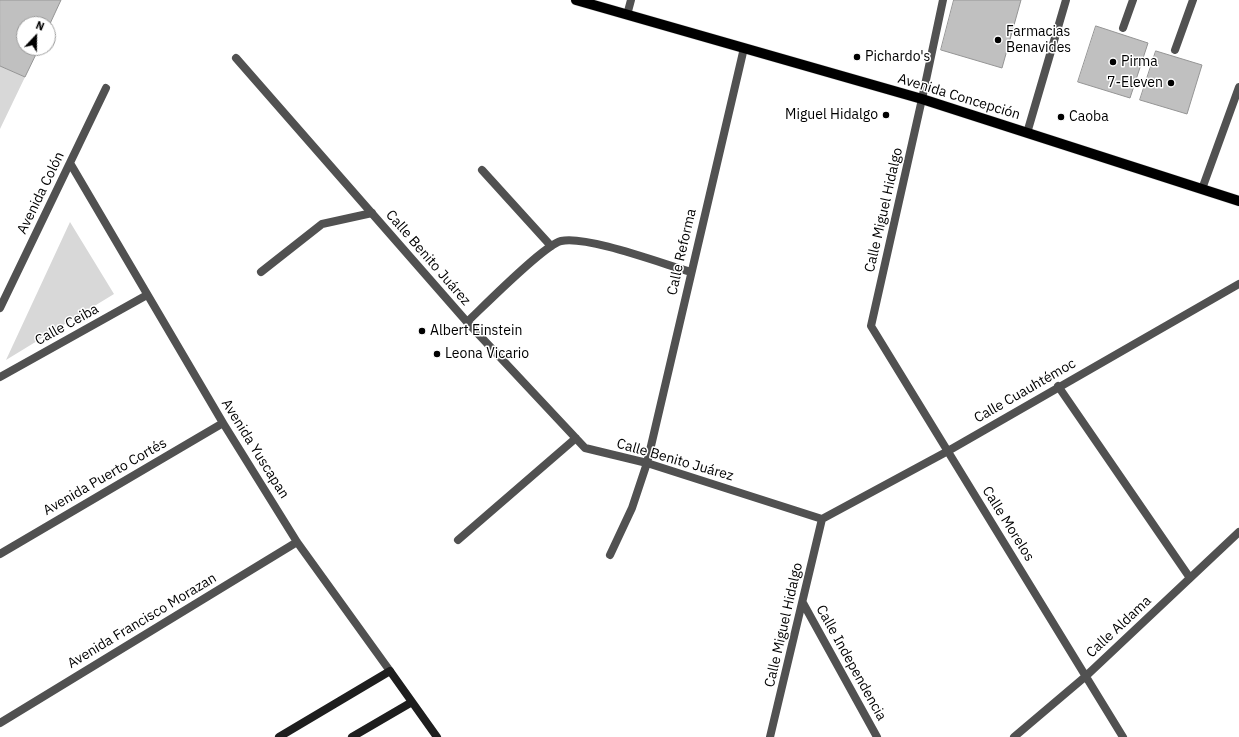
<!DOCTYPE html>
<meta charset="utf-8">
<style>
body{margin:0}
#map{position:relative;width:1239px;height:737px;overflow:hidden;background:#fff;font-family:"IBM Plex Sans",sans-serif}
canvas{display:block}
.north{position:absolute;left:16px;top:16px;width:40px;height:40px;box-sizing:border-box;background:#fff;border:1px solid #999;border-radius:50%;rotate:22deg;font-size:11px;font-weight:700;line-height:16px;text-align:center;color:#000}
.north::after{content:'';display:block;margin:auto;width:14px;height:18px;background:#000;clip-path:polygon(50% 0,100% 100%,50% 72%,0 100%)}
</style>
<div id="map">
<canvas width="1239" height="737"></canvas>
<div class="north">N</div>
</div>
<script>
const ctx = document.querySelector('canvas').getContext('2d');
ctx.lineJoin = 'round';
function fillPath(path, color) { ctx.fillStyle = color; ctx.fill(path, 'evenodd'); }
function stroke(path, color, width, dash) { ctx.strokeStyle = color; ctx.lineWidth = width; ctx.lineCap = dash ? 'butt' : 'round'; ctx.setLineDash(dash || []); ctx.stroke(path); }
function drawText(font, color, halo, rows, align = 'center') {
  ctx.font = font + ' "IBM Plex Sans",sans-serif'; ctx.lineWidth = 3; ctx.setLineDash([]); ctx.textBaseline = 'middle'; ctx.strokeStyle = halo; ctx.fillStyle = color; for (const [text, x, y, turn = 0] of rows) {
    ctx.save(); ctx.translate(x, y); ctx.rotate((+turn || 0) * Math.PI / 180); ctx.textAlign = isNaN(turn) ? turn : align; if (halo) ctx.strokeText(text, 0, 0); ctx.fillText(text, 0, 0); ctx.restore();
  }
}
fillPath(new Path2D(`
 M0 66 25 77 0 129Z
 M70 222 114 294 6 360Z`), '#d8d8d8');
const building = new Path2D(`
 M0 0H61L48 28V24H24V48H39L25 77 0 66Z
 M954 0H1021L1002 68 941 50Z
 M1096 26 1148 43 1130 98 1078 82Z
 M1156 51 1202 65 1187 114 1140 100Z`);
fillPath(building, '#c0c0c0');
stroke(building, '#959595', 1);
const primary = new Path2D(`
 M576 0 922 99 1239 201`);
stroke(primary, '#dbdbdb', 11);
stroke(new Path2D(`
 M1123 28 1133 0
 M1175 50 1193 0
 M1027 133 1066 0
 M482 170 551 246
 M1202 189 1239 87
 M261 272 322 224 372 213`), '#515151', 8);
stroke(new Path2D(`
 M943 0 922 99 871 326 1123 737
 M627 15 631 0
 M236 58 467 322 585 448 647 463 822 519
 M70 163 223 423 297 542 390 671
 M0 308 106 88
 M467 322C484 306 544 245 561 241 586 235 663 264 691 272
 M0 377 147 295
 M1058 386 1190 578
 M822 519 948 451 1239 284
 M458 540 576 438
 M0 554 223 423
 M610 555 632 508 647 463 744 48
 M803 603 877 737
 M0 723 297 542
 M770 737 822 519
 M1014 737 1086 676 1239 532`), '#515151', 8);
stroke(new Path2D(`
 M279 737 390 671 437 737
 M352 737 412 702`), '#1e1e1e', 8);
stroke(primary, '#000', 10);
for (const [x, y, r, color] of [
 [998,40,4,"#000"],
 [857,57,4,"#000"],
 [1113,62,4,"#000"],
 [1171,83,4,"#000"],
 [886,115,4,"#000"],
 [1061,117,4,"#000"],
 [422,331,4,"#000"],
 [437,354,4,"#000"]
]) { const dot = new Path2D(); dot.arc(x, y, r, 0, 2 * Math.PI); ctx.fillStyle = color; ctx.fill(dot); stroke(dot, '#fff', 1.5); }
drawText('14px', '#000', '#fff', [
 ["Farmacias",1006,32],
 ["Benavides",1006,48],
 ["Pichardo's",865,57],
 ["Pirma",1121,62],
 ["7-Eleven",1163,83,"right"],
 ["Miguel Hidalgo",878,115,"right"],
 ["Caoba",1069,117],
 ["Albert Einstein",430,331],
 ["Leona Vicario",445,354]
], 'left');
drawText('14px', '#000', '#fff', [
 ["Avenida Concepción",959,97,17],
 ["Avenida Colón",41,193,-64],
 ["Calle Miguel Hidalgo",884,210,-77],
 ["Calle Reforma",682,252,-77],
 ["Calle Benito Juárez",428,258,49],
 ["Calle Ceiba",67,325,-29],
 ["Calle Cuauhtémoc",1025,391,-30],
 ["Avenida Yuscapan",255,449,58],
 ["Calle Benito Juárez",675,460,16],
 ["Avenida Puerto Cortés",105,477,-30],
 ["Calle Morelos",1008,524,58],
 ["Avenida Francisco Morazan",142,621,-31],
 ["Calle Miguel Hidalgo",784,625,-77],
 ["Calle Aldama",1119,627,-43],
 ["Calle Independencia",851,663,61]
]);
</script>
